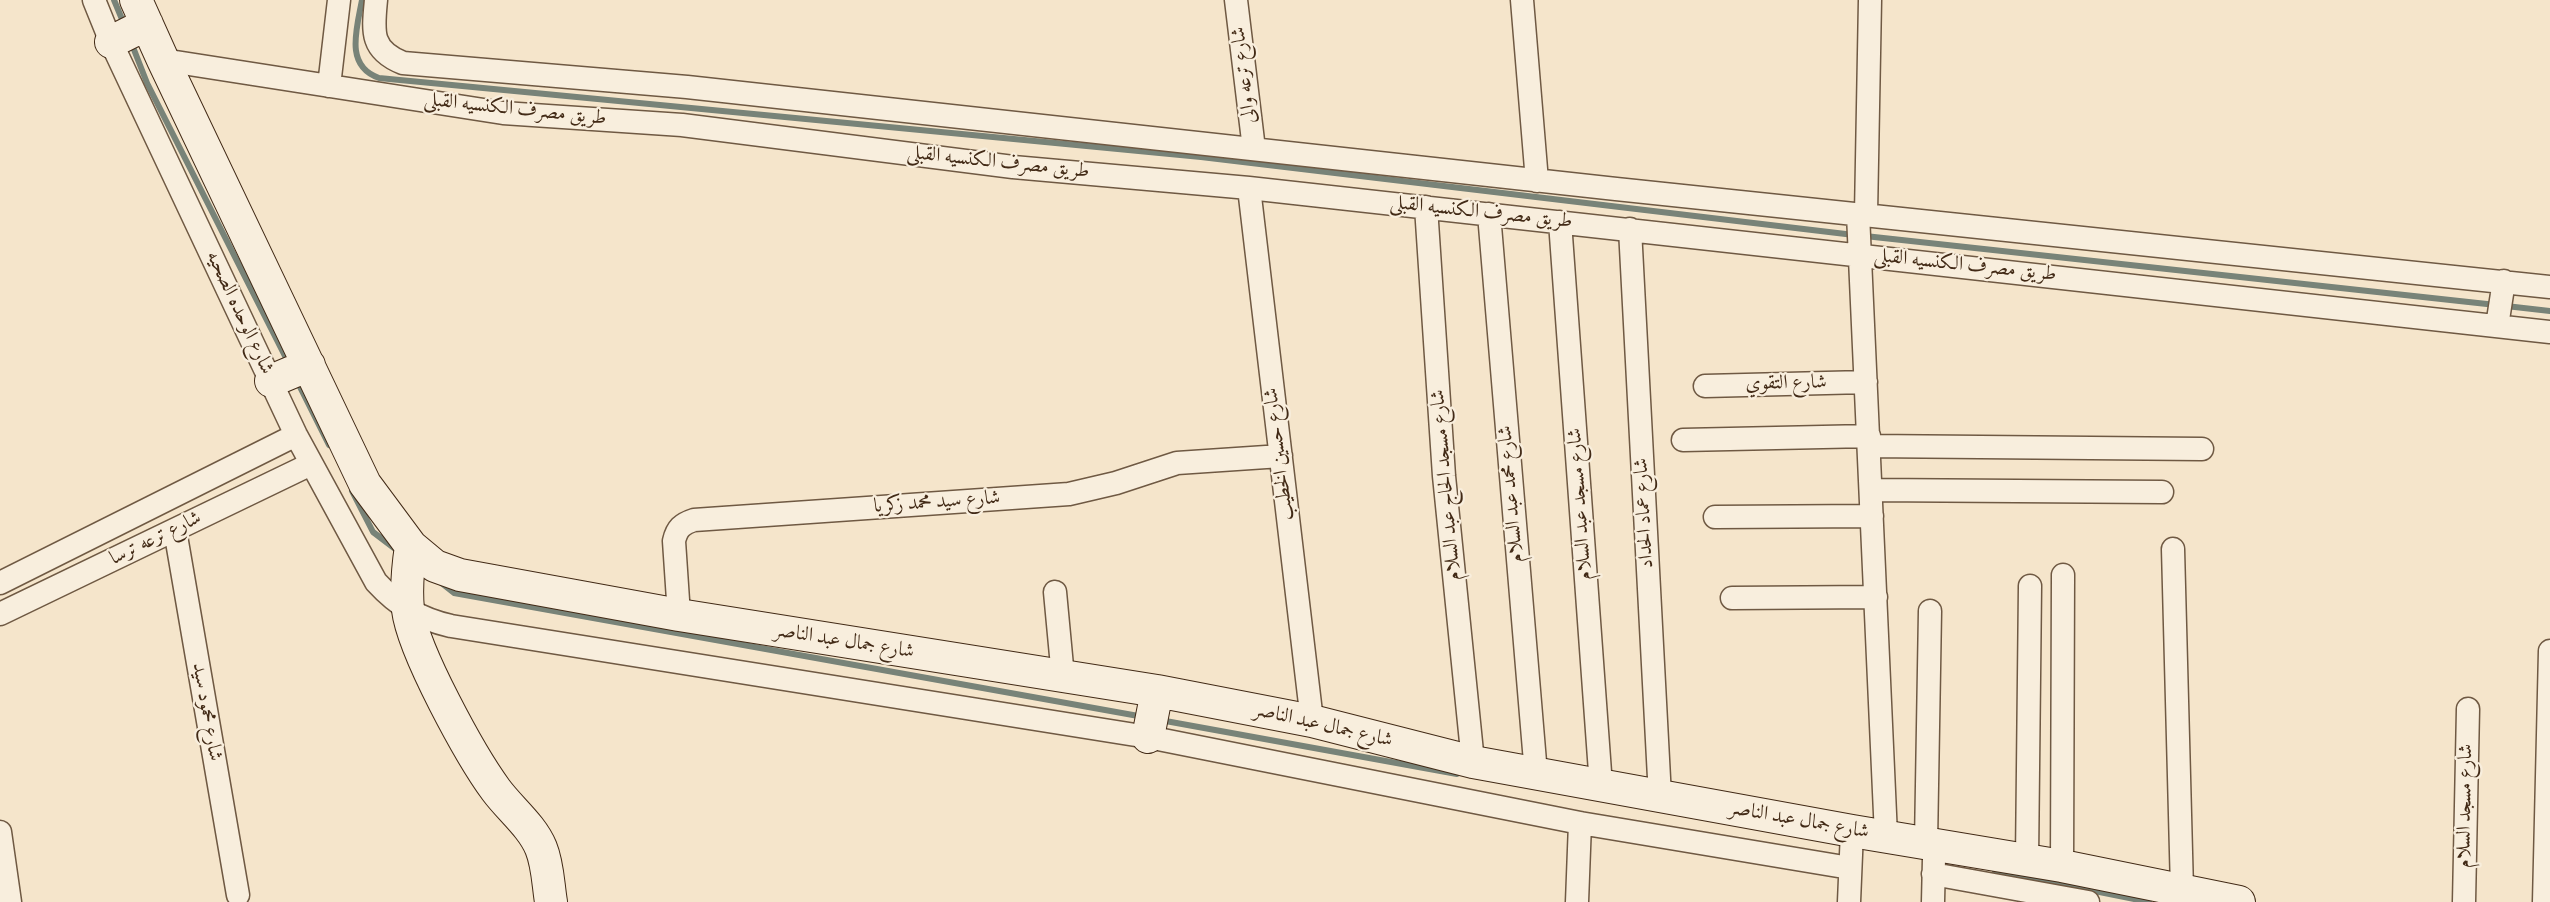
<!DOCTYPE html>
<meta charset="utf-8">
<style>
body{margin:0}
canvas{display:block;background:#f5e5cb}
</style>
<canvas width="2550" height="902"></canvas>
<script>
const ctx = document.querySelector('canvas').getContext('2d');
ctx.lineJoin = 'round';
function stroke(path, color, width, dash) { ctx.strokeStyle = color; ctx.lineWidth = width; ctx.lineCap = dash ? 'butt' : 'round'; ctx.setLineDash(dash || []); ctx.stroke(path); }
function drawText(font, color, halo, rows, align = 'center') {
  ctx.font = font + ' "IM FELL Double Pica",Amiri,serif'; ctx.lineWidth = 4.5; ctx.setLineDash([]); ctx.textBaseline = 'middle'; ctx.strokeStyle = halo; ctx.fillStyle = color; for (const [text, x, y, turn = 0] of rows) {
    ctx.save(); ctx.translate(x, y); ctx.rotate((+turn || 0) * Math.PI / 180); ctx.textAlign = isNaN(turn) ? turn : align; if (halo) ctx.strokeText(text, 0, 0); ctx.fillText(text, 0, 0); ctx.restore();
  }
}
stroke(new Path2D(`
 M114 0 124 24
 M362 0C357 28 344 66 379 78L1201 157 1854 235
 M131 42 147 83 289 364
 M1865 236 2496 305
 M2506 306 2550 311
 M296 379 329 445
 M352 491 373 532 398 551
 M440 582 454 593 1144 717
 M1160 720 1457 774
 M1995 871 2149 902`), '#788378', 6);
const street = new Path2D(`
 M94 0 111 42 296 435 376 582C398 606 420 619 451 626L1148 737 1580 823 1850 868
 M376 0C373 31 370 50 403 63L687 87 1616 189 2550 287
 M1236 0 1254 149
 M1522 0 1537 181
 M163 60 503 113 682 125 1013 167 1249 188 2550 332
 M329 86 339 0
 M1249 188 1312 721
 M1426 207 1444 476 1473 762
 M1489 214 1536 774
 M1858 214 1886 836
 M1866 214 1870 0
 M1560 222 1601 786
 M1630 229 1660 797
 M2497 326 2504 281
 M1705 386 1866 382
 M1683 440 1869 436
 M1869 446 2202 449
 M1871 490 2162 492
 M1715 517 1872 516
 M175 530 238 895
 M2173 549 2182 890
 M0 583 296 435
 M1055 592 1063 677
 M1732 598 1876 597
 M0 614 311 464
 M679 615 674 541C677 528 682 524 694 520L1069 494 1116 483 1177 463 1281 456
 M0 832 10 902
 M1926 843 1930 611
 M2027 860 2030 586
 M2062 866 2063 575
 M1933 874 2088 902
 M1577 902 1580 823
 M1849 902 1852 831
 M1933 902 1934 859
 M2464 902 2468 709
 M2544 902 2550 651`);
const secondary = new Path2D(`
 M136 0 163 60 365 484 411 546 435 566 460 575 679 615 1157 691 1312 721 1473 762 1852 831 2062 866 2239 902
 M111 42 147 24
 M271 381 309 365
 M411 546C408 566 406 590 408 610 413 651 471 756 496 790 510 809 532 826 541 848 548 865 548 884 551 902
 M1148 737 1157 691`);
stroke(street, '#6f5943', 25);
stroke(secondary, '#422a16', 34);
stroke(street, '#f8eedd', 22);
stroke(secondary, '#f8eedd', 32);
drawText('20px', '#422a16', '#f8eedd', [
 ["شارع ترعه والى",1245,75,-97],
 ["طريق مصرف الكنسيه القبلى",515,110,6],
 ["طريق مصرف الكنسيه القبلى",998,163,6],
 ["طريق مصرف الكنسيه القبلى",1481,213,6],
 ["طريق مصرف الكنسيه القبلى",1965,266,6],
 ["شارع الوحده الصحيه",239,313,65],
 ["شارع التقوي",1786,384,-1],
 ["شارع حسين الخطيب",1280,454,-97],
 ["شارع مسجد الحاج عبد السلام",1447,485,-95],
 ["شارع محمد عبد السلام",1512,494,-95],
 ["شارع سيد محمد زكريا",937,503,-4],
 ["شارع مسجد عبد السلام",1581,504,-94],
 ["شارع عماد الحداد",1645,513,-93],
 ["شارع ترعه ترسا",156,539,-26],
 ["شارع جمال عبد الناصر",844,642,9],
 ["شارع محمود سيد",206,712,80],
 ["شارع جمال عبد الناصر",1323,726,13],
 ["شارع مسجد السلام",2466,806,-89],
 ["شارع جمال عبد الناصر",1799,821,10]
]);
</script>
